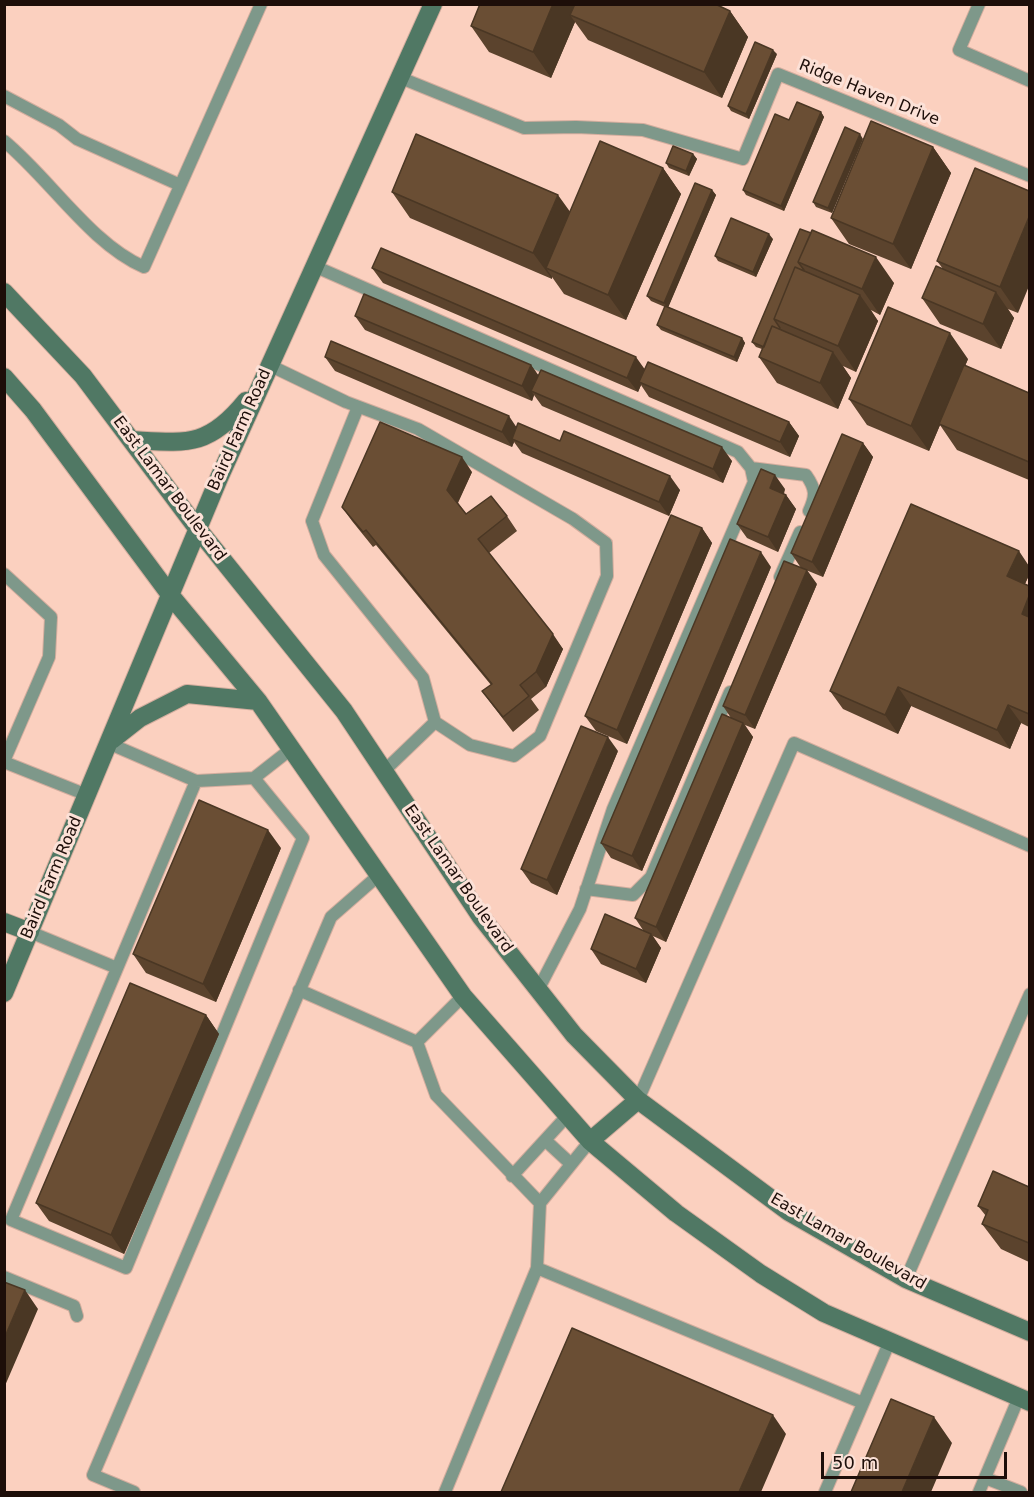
<!DOCTYPE html>
<style>
body{margin:0}
#map{position:relative;width:1034px;height:1497px;overflow:hidden;background:#fbd0bf;font-family:"DejaVu Sans",sans-serif}
canvas{display:block}
.frame{position:absolute;inset:0;border:6px solid #1d0e09;pointer-events:none}
.scale{position:absolute;left:821px;top:1452px;width:186px;height:27px;box-sizing:border-box;border:3px solid #1d0e09;border-top:0;padding-left:8px;font-size:18px;line-height:21px;white-space:nowrap;color:#1d0e09;-webkit-text-stroke:4px #fce1d7;paint-order:stroke}
</style>
<div id="map">
<canvas width="1034" height="1497"></canvas>
<div class="frame"></div>
<div class="scale">50 m</div>
</div>
<script>
const ctx = document.querySelector('canvas').getContext('2d');
ctx.lineJoin = 'round';
function stroke(path, color, width, dash) { ctx.strokeStyle = color; ctx.lineWidth = width; ctx.lineCap = dash ? 'butt' : 'round'; ctx.setLineDash(dash || []); ctx.stroke(path); }
function fillPath(path, color) { ctx.fillStyle = color; ctx.fill(path, 'evenodd'); }
function drawText(font, color, halo, rows, align = 'center') {
  ctx.font = font + ' "DejaVu Sans",sans-serif'; ctx.lineWidth = 6; ctx.setLineDash([]); ctx.textBaseline = 'middle'; ctx.strokeStyle = halo; ctx.fillStyle = color; for (const [text, x, y, turn = 0] of rows) {
    ctx.save(); ctx.translate(x, y); ctx.rotate((+turn || 0) * Math.PI / 180); ctx.textAlign = isNaN(turn) ? turn : align; if (halo) ctx.strokeText(text, 0, 0); ctx.fillText(text, 0, 0); ctx.restore();
  }
}
const lane = new Path2D(`
 M979 4 959 50 1030 81
 M401 78 524 128 576 127 643 130 743 159 778 74 1030 176
 M4 96 59 125 77 139 180 185
 M4 141C50 179 91 244 144 267L261 4
 M314 266 738 452 751 468 754 482 613 809 580 909 538 990
 M269 365 346 402 418 429 573 519 606 543 607 576 540 736 514 756 470 745 435 722 384 771
 M358 407 312 521 324 555 423 678 435 722
 M751 468 806 475C816 489 816 496 809 511
 M4 574 51 617 49 657 4 761
 M780 577 800 532
 M108 743 196 781 254 778 303 838 126 1268 11 1220 196 781
 M4 762 87 795
 M254 778 291 749
 M586 889 633 895 651 877 730 692
 M30 932 117 968
 M299 990 417 1042 463 996
 M417 1042 436 1095 540 1203
 M638 1100 794 743 1030 846
 M545 1140 571 1164
 M512 1176 567 1116
 M537 1268 863 1403
 M4 1277 74 1306 77 1316
 M906 1279 1030 994
 M985 1478 1021 1492
 M134 1492 93 1475 331 917 379 875
 M445 1492 537 1268 540 1203 590 1141
 M825 1492 889 1343
 M979 1492 1019 1397`);
const secondary = new Path2D(`
 M4 292 83 376 197 528 344 711 481 917 574 1035 638 1100 789 1212 906 1279 1030 1332
 M4 377 33 410 171 596 258 701 463 996 590 1141 676 1213 761 1274 824 1313 1030 1402
 M131 440C186 443 208 448 246 401
 M112 740 140 718 187 694 258 701
 M4 922 30 932
 M4 993 219 478 433 4
 M590 1141 638 1100`);
stroke(lane, '#d3ad9e', 14);
stroke(secondary, '#d3ad9e', 20);
stroke(lane, '#7e988a', 12);
stroke(secondary, '#507864', 18);
fillPath(new Path2D(`
 M480 4 730 11 748 37 722 98 588 40 575 22 551 78 489 52 471 26Z
 M777 54 749 119 731 111 728 106Z
 M821 112 824 117 784 211 746 195 743 190Z
 M863 139 832 213 816 207 813 202Z
 M933 147 951 173 911 269 849 244 831 218Z
 M693 154 697 159 689 176 669 168 666 163Z
 M663 168 681 194 626 320 564 294 552 277V279L410 218 392 192 570 212Z
 M975 168 1018 313 1008 309 1014 318 1001 349 940 324 922 298 943 269 937 261Z
 M712 190 716 195 668 307 742 338 745 343 737 362 661 330 657 325 665 307 651 301 647 296Z
 M800 229 894 283 880 315 871 310 878 321 856 372 843 366 851 378 838 409 777 383 759 357 762 349 756 347 752 342Z
 M773 239 756 277 718 261 715 256Z
 M372 268 789 422 799 436 790 457 649 397 641 385 638 392 383 283Z
 M355 316 531 365 538 375 732 461 723 483 542 406 534 395 532 401 365 330Z
 M325 357 517 427 680 490 669 516 522 453 514 442 512 447 335 371Z
 M968 359 965 366 1029 393V480L957 450 940 425 929 451 867 425 849 399Z
 M863 443 873 457 823 577 801 568 791 553Z
 M472 472 458 503 466 514 507 516 517 531 489 553 563 649 546 687 531 699 539 710 513 732 493 706 482 691 491 685 376 545 373 547 352 521 342 507Z
 M785 489 784 494 786 495 796 509 778 552 747 538 737 524Z
 M702 528 712 543 627 744 596 731 585 716Z
 M771 567 642 871 611 858 601 843Z
 M1029 575 1025 584 1029 586V727L1021 723 1010 749 911 706 898 734 843 709 830 691Z
 M817 584 755 729 745 725 753 737 666 942 653 936 661 948 646 983 601 964 591 949 643 930 635 918 731 718 723 706Z
 M618 751 557 895 531 883 521 869Z
 M281 848 216 1002 146 973 133 954Z
 M206 1015 219 1034 124 1254 49 1221 36 1203Z
 M1029 1187V1262L1001 1249 982 1224 986 1216 978 1206Z`), '#5b432d');
fillPath(new Path2D(`
 M553 4H583L570 15 575 22 551 78 533 52Z
 M730 11 748 37 722 98 704 72Z
 M773 50 777 54 749 119 746 114Z
 M821 112 824 117 784 211 781 206Z
 M860 134 863 139 832 213 828 208Z
 M933 147 951 173 911 269 893 244Z
 M693 154 697 159 689 176 686 171Z
 M663 168 681 194 626 320 608 295Z
 M712 190 716 195 668 308 664 303Z
 M558 195 576 220 546 268 552 277V279L533 253Z
 M1029 217V286L1018 313 1000 287Z
 M769 234 773 239 756 277 753 272Z
 M876 257 894 283 880 315 862 289Z
 M996 292 1014 318 1001 349 983 324Z
 M860 295 878 321 856 372 838 346Z
 M950 333 968 359 929 451 911 426Z
 M742 338 745 343 737 362 734 357Z
 M833 352 851 378 838 409 820 383Z
 M636 357 646 371 639 382 641 385 638 392 627 378Z
 M531 365 541 379 531 391 534 395 532 401 522 386Z
 M509 416 519 431 512 439 514 442 512 447 502 432Z
 M789 422 799 436 790 457 780 442Z
 M863 443 873 457 823 577 812 562Z
 M722 447 732 461 723 483 713 469Z
 M462 457 472 472 457 504 447 490Z
 M775 475 785 489 780 502 770 488Z
 M670 476 680 490 669 516 659 502Z
 M786 495 796 509 778 552 768 537Z
 M702 528 712 543 627 744 617 730Z
 M1019 551 1029 566V575L1020 595 1007 576Z
 M761 552 771 567 642 871 632 856Z
 M807 570 817 584 755 729 745 715Z
 M1029 596V625L1022 614Z
 M553 634 563 649 546 687 536 672Z
 M898 687 911 706 898 734 885 715Z
 M1008 705 1021 723 1010 749 997 730Z
 M743 723 753 737 666 942 656 927Z
 M608 737 618 751 557 895 547 880Z
 M268 830 281 848 216 1002 203 984Z
 M651 934 661 948 646 983 636 969Z
 M206 1015 219 1034 124 1254 111 1235Z
 M25 1290 38 1309 4 1388V1339Z
 M773 1415 786 1434 761 1492H739Z
 M934 1417 952 1443 931 1492H902Z`), '#4a3724');
const building = new Path2D(`
 M480 4H553L533 52 471 26Z
 M575 4H715L730 11 704 72 570 15Z
 M755 42 773 50 746 114 728 106Z
 M797 102 821 112 781 206 743 190 775 114 789 120Z
 M871 121 933 147 893 244 831 218Z
 M845 127 860 134 828 208 813 202Z
 M416 134 558 195 533 253 392 192Z
 M600 141 663 168 608 295 546 268Z
 M673 146 693 154 686 171 666 163Z
 M975 168 1029 191V217L1000 287 937 261Z
 M695 183 712 190 664 303 647 296Z
 M731 218 769 234 753 272 715 256Z
 M800 229 811 233 798 262 804 270V271L795 267 774 319 780 328 779 329 772 326 764 347 752 342Z
 M812 230 876 257 862 289 798 262Z
 M381 248 636 357 627 378 372 268Z
 M936 266 996 292 983 324 922 298Z
 M795 267 860 295 838 346 774 319Z
 M364 294 531 365 522 386 355 316Z
 M665 306 742 338 734 357 657 325Z
 M888 307 950 333 911 426 849 399Z
 M772 326 833 352 820 383 759 357Z
 M331 341 509 416 502 432 325 357Z
 M648 362 789 422 780 442 639 382Z
 M964 365 1029 393V462L939 424Z
 M541 370 722 447 713 469 531 391Z
 M380 422 462 457 447 490 466 514 491 496 507 516 478 539 553 634 536 672 520 685 529 696 503 717 482 691 492 684 366 530 363 532 342 507Z
 M518 423 560 441 564 431 670 476 659 502 512 439Z
 M842 434 863 443 812 562 791 553Z
 M761 469 775 475 770 488 786 495 768 537 737 524Z
 M911 504 1019 551 1007 576 1029 586V596L1022 614 1029 617V714L1008 705 997 730 898 687 885 715 830 691Z
 M671 515 702 528 617 730 585 716Z
 M730 539 761 552 632 856 601 843Z
 M784 561 807 570 745 715 723 706Z
 M722 714 743 723 656 927 635 918Z
 M581 726 608 737 547 880 521 869Z
 M199 800 268 830 203 984 133 954Z
 M605 914 651 934 636 969 591 949Z
 M130 983 206 1015 111 1235 36 1203Z
 M993 1171 1029 1187V1243L982 1224 988 1210 978 1206Z
 M4 1282 25 1290 4 1339Z
 M572 1328 773 1415 739 1492H501Z
 M891 1399 934 1417 902 1492H851Z`);
fillPath(building, '#6a4e34');
stroke(building, '#4a3724', 1.5);
drawText('16px', '#1d0e09', '#fce1d7', [
 ["Ridge Haven Drive",869,93,22],
 ["Baird Farm Road",240,430,-66],
 ["East Lamar Boulevard",169,489,53],
 ["Baird Farm Road",52,878,-67],
 ["East Lamar Boulevard",458,879,55],
 ["East Lamar Boulevard",848,1242,30]
]);
</script>
